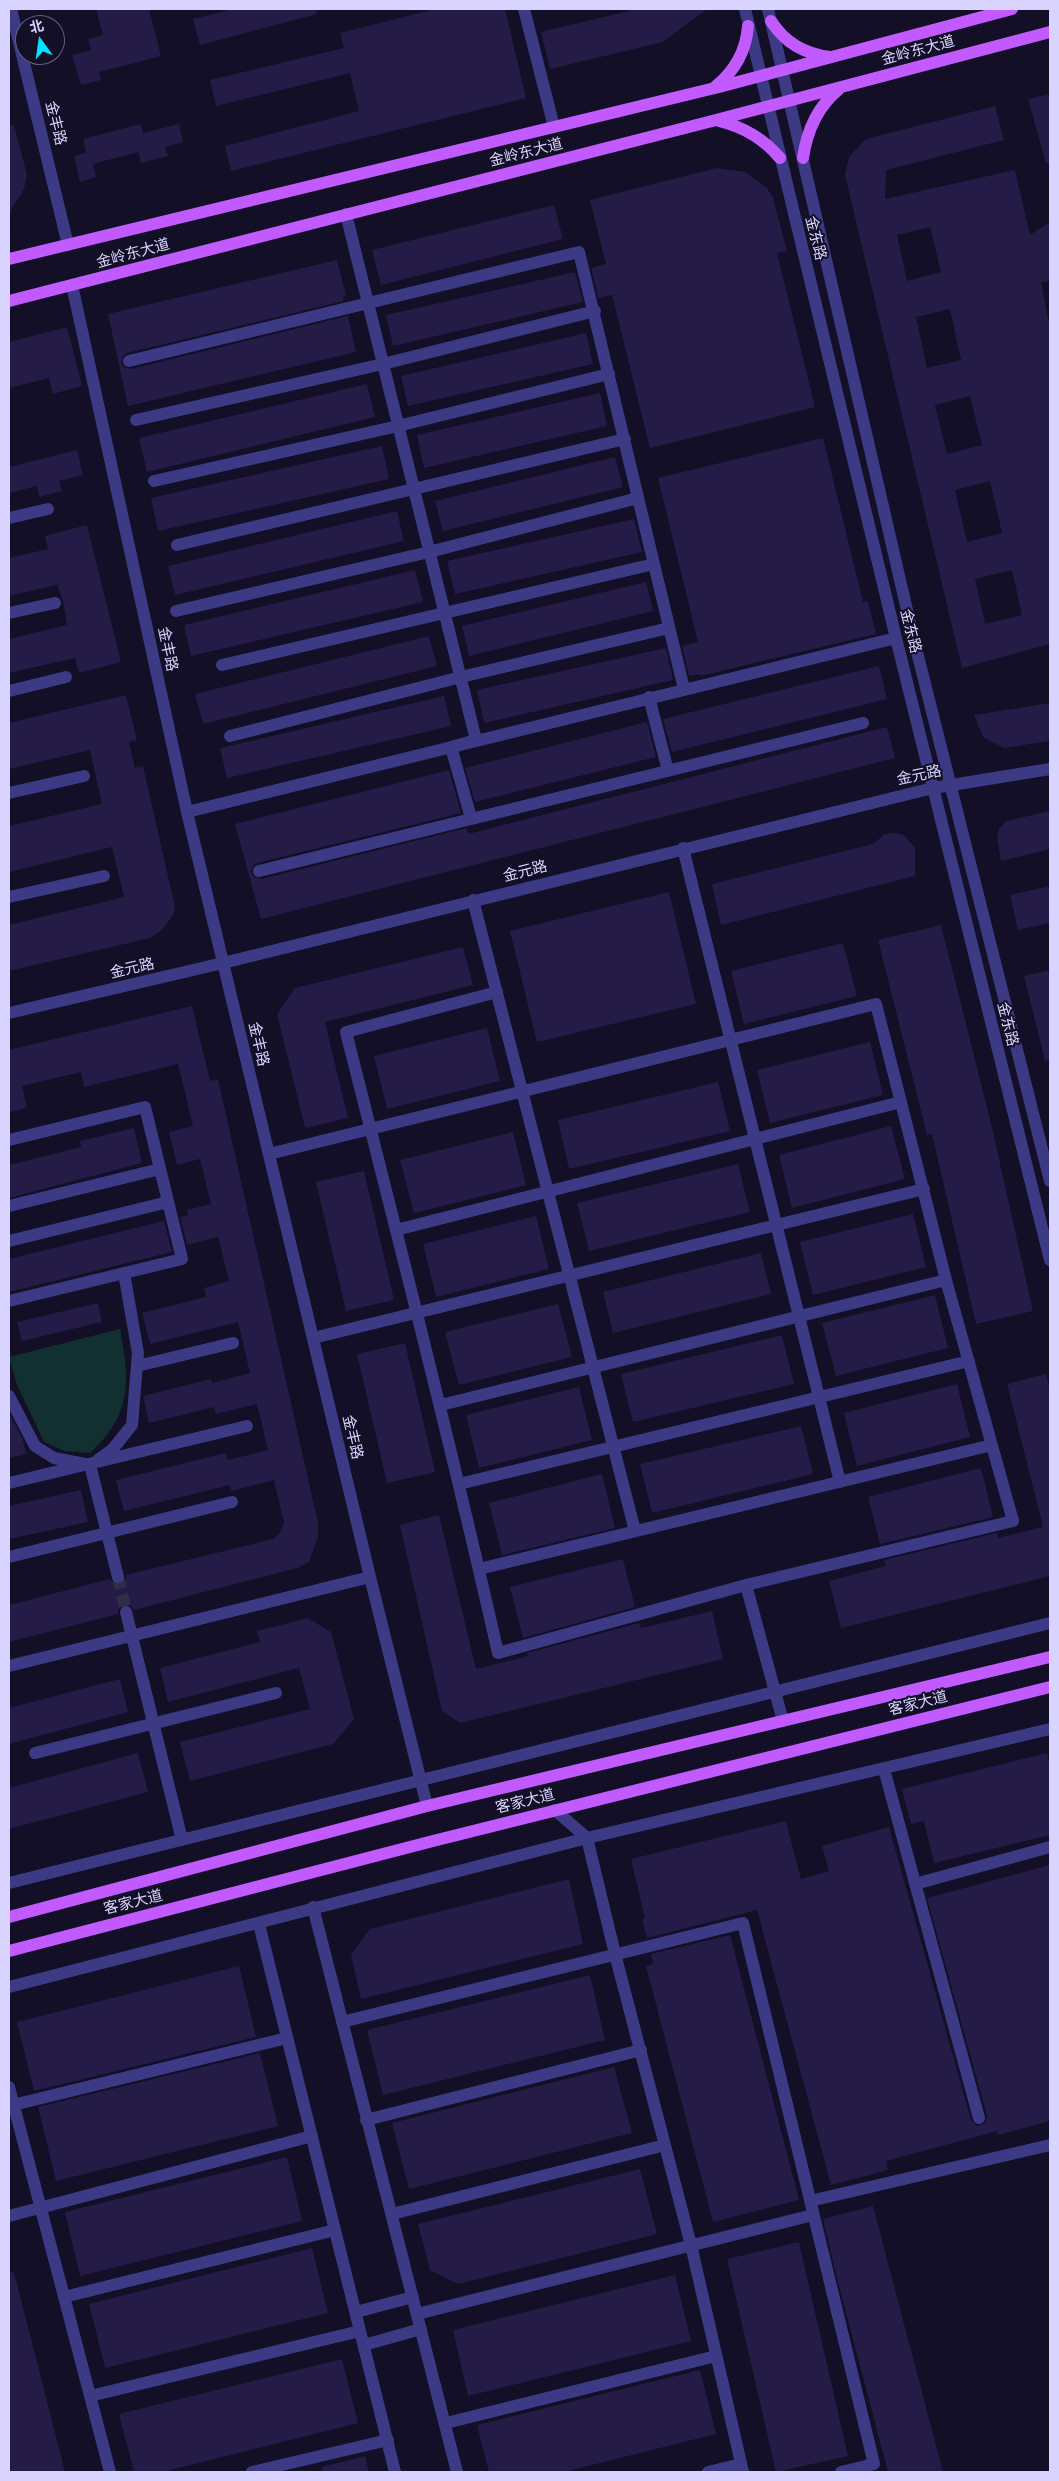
<!DOCTYPE html>
<meta charset="utf-8">
<style>
body{margin:0}
#map{position:relative;width:1059px;height:2481px;overflow:hidden;background:#130f26;font-family:Barlow,"Noto Sans SC",sans-serif}
canvas{display:block}
.frame{position:absolute;inset:0;border:10px solid #d9d4ff;pointer-events:none}
.north{position:absolute;left:15px;top:15px;width:50px;height:50px;box-sizing:border-box;background:#130f26;border:1px solid #625e7d;border-radius:50%;rotate:346deg;font-size:14px;font-weight:700;line-height:20px;text-align:center;color:#d9d4ff}
.north::after{content:'';display:block;margin:auto;width:18px;height:22px;background:#00e5ff;clip-path:polygon(50% 0,100% 100%,50% 72%,0 100%)}
</style>
<div id="map">
<canvas width="1059" height="2481"></canvas>
<div class="frame"></div>
<div class="north">北</div>
</div>
<script>
const ctx = document.querySelector('canvas').getContext('2d');
ctx.lineJoin = 'round';
function fillPath(path, color) { ctx.fillStyle = color; ctx.fill(path, 'evenodd'); }
function stroke(path, color, width, dash) { ctx.strokeStyle = color; ctx.lineWidth = width; ctx.lineCap = dash ? 'butt' : 'round'; ctx.setLineDash(dash || []); ctx.stroke(path); }
function drawText(font, color, halo, rows, align = 'center') {
  ctx.font = font + ' Barlow,"Noto Sans SC",sans-serif'; ctx.lineWidth = 4; ctx.setLineDash([]); ctx.textBaseline = 'middle'; ctx.strokeStyle = halo; ctx.fillStyle = color; for (const [text, x, y, turn = 0] of rows) {
    ctx.save(); ctx.translate(x, y); ctx.rotate((+turn || 0) * Math.PI / 180); ctx.textAlign = isNaN(turn) ? turn : align; if (halo) ctx.strokeText(text, 0, 0); ctx.fillText(text, 0, 0); ctx.restore();
  }
}
fillPath(new Path2D(`
 M120 1329C130 1382 132 1414 90 1453L65 1451 44 1442 17 1385 9 1357Z`), '#12302f');
fillPath(new Path2D(`
 M96 9H149L161 56 99 72 101 80 81 85 72 55 91 50 88 39 103 35Z
 M233 9H316L317 14 200 45 193 19Z
 M435 9H505L526 98 231 171 225 146 359 111 350 73 216 106 210 80 344 48 340 33Z
 M637 9H707L663 42 550 69 541 32Z
 M1050 94V163H1046L1028 99Z
 M995 106 1004 140 886 170 885 199 1015 170 1030 235 1050 222V281L1041 282 1050 328V644L962 668 845 175 849 157 866 139ZM930 227 941 272 907 281 897 235ZM950 309 961 360 927 368 916 317ZM970 396 982 445 947 454 935 405ZM990 481 1002 533 967 542 955 490ZM1012 570 1022 615 985 624 975 579Z
 M141 124 143 133 179 124 183 142 165 147 168 156 141 163 138 152 93 164 96 177 80 182 74 156 86 153 83 139Z
 M9 125H14L27 175 24 189 9 213Z
 M717 168 745 172 767 188 773 198 787 251 777 253 815 407 650 448 612 295 598 298 591 268 606 264 590 200Z
 M554 205 563 239 381 285 372 250Z
 M337 260 346 295 343 296 344 301 127 353 123 356 121 362 124 367 131 369 348 316 356 352 128 406 108 314Z
 M575 272 583 302 393 346 386 315Z
 M67 327 82 386 53 394 49 378 9 388V342Z
 M586 333 593 364 408 406 401 376Z
 M367 384 375 417 147 472 139 438Z
 M600 393 607 426 424 468 417 435Z
 M823 438 863 602 868 601 876 634 700 676V674L689 676 682 646 698 642 658 478Z
 M382 446 389 479 158 531 151 498Z
 M77 450 83 475 59 481 62 491 39 497 37 486 9 493V467Z
 M615 457 623 487 443 531 435 501Z
 M397 511 404 541 175 595 168 566Z
 M634 519 642 552 455 594 447 561Z
 M87 525 121 662 79 673 75 658 9 673V639L67 625 63 601 57 585 9 596V558L48 549 45 536Z
 M415 570 423 602 191 656 184 625Z
 M646 582 653 611 469 656 462 626Z
 M429 636 437 666 203 724 195 694Z
 M666 648 673 680 484 723 477 690Z
 M879 666 887 699 672 752 663 719Z
 M126 695 137 740 129 742 135 768 143 766 175 907 173 915 163 929 150 938 9 971V925L124 897 112 847 9 872V826L102 804 90 750 9 769V723Z
 M444 696 451 726 227 778 220 748Z
 M1050 703V741L1004 748 983 737 974 715Z
 M647 722 656 757 475 802 465 768Z
 M887 727 895 758 261 919 235 824 449 770 461 813 257 863 253 866 251 872 254 877 261 879 467 828 468 834Z
 M1050 811V849L1001 861 997 838 999 829 1006 821Z
 M895 833 904 835 915 848V876L721 925 712 884 873 844 885 834Z
 M1050 886V923L1018 930 1010 895Z
 M669 892 696 1004 537 1042 510 931Z
 M941 925 990 1119 1033 1311 976 1324 932 1134 927 1135 878 940Z
 M843 943 857 996 744 1024 731 971Z
 M463 947 473 985 325 1022 348 1118 305 1128 277 1014 295 988Z
 M1050 970V1060L1045 1061 1024 976Z
 M192 1006 210 1081 218 1079 318 1523V1537L309 1562 297 1568 134 1610 129 1604H124L118 1609V1614L9 1642V1605L110 1579 115 1585H120L126 1580V1575L273 1539 279 1534 284 1523 274 1480 231 1491 230 1485 124 1511 116 1480 226 1453 228 1460 268 1450 257 1404 216 1414 214 1407 149 1423 143 1396 211 1379 212 1383 250 1373 238 1322 150 1344 142 1313 206 1297 204 1288 229 1281 218 1237 187 1245 180 1217 188 1215 187 1210 211 1204 200 1159 177 1165 169 1132 193 1126 178 1064 84 1087 81 1072 22 1086 27 1108 9 1112V1050Z
 M487 1028 500 1081 387 1109 374 1056Z
 M870 1042 883 1095 770 1123 757 1070Z
 M718 1082 730 1131 569 1169 558 1120Z
 M891 1126 905 1179 792 1208 779 1155Z
 M134 1128 142 1163 9 1198V1165L81 1147 80 1141Z
 M513 1132 526 1185 414 1213 400 1160Z
 M738 1164 750 1212 589 1251 577 1203Z
 M364 1171 394 1300 346 1311 316 1182Z
 M913 1214 926 1267 813 1295 800 1242Z
 M536 1216 549 1269 436 1297 423 1244Z
 M164 1221 172 1252 9 1292V1259Z
 M761 1253 771 1294 613 1333 603 1292Z
 M935 1295 948 1348 836 1376 822 1323Z
 M98 1303 102 1322 22 1341 17 1322Z
 M558 1304 572 1357 459 1385 445 1332Z
 M782 1335 794 1384 633 1422 621 1374Z
 M405 1343 435 1472 387 1483 357 1354Z
 M1046 1374 1050 1392V1576L841 1628 829 1581 886 1566 884 1560 997 1533 998 1538 1043 1527 1007 1384Z
 M957 1384 970 1437 857 1466 844 1413Z
 M579 1387 592 1440 479 1468 466 1415Z
 M9 1413 23 1440 26 1454 9 1458Z
 M801 1426 813 1474 652 1513 640 1464Z
 M981 1468 993 1517 880 1544 868 1497Z
 M602 1474 615 1528 502 1555 489 1503Z
 M81 1490 88 1522 9 1539V1506Z
 M439 1515 476 1669 528 1656 527 1653 639 1623 641 1628 712 1611 723 1659 460 1723 442 1711 400 1525Z
 M623 1559 635 1607 523 1638 510 1587Z
 M308 1618 331 1632 354 1719 333 1744 190 1781 180 1742 310 1709 299 1668 168 1702 160 1668 260 1642 257 1631Z
 M120 1679 128 1712 9 1744V1708Z
 M138 1753 148 1792 9 1829V1788Z
 M1047 1753 1050 1767V1835L934 1863 924 1821 911 1824 902 1789Z
 M786 1821 801 1879 829 1871 822 1846 889 1827 971 2120 977 2126 985 2123 987 2116 927 1898 1050 1865V2121L998 2135 997 2131 886 2161 888 2170 831 2185 757 1910 647 1938 642 1919 645 1918 631 1859Z
 M569 1879 583 1944 361 1999 351 1954 370 1929Z
 M730 1935 799 2200 713 2222 646 1966 653 1964 651 1954Z
 M239 1966 256 2037 34 2091 17 2022Z
 M590 1975 605 2040 383 2095 367 2030Z
 M260 2053 278 2126 56 2181 38 2107Z
 M614 2067 632 2133 409 2189 392 2123Z
 M287 2157 302 2221 80 2276 65 2212Z
 M640 2169 657 2234 458 2284 430 2270 418 2224Z
 M873 2206 943 2472H888L837 2278 823 2219Z
 M799 2242 848 2456 776 2472 727 2259Z
 M312 2248 328 2313 105 2368 89 2304Z
 M14 2272 65 2472H9V2273Z
 M675 2275 691 2341 468 2396 453 2330Z
 M342 2359 358 2423 162 2472H134L119 2414Z
 M700 2370 716 2434 564 2472H489L477 2425Z
 M365 2456 369 2472H322V2467Z`), '#241b47');
stroke(new Path2D(`
 M118 1577 126 1612`), '#312d47', 12, [12, 6]);
stroke(new Path2D(`
 M11 9 68 245
 M524 9 554 127
 M745 9 896 638 1050 1260
 M768 9 913 636 1050 1181
 M346 214 476 740 451 747 471 818
 M72 285 187 812 370 1577 427 1806
 M129 361 579 252 684 689
 M136 420 383 364 595 311
 M154 481 398 426 609 374
 M9 518 48 509
 M177 545 625 439
 M176 611 429 552 638 498
 M9 613 55 603
 M222 665 654 564
 M9 691 66 677
 M649 697 668 771
 M230 736 461 677 669 628
 M9 793 84 776
 M187 812 896 638
 M683 848 840 1482
 M259 871 863 723
 M9 897 104 876
 M473 900 635 1531
 M9 1013 223 963 933 788 1050 769
 M9 1140 145 1107 182 1259 9 1301
 M269 1154C471 1104 673 1054 876 1004L946 1280 1013 1521 746 1585 498 1653C451 1445 398 1238 346 1032L497 992
 M9 1206 160 1169
 M396 1230 901 1102
 M9 1241 168 1202
 M313 1338 924 1189
 M137 1366 233 1343
 M9 1396 35 1446 54 1458 90 1465 118 1577
 M441 1405 946 1280
 M98 1460 112 1450 132 1425 138 1353 124 1273
 M9 1483 247 1426
 M459 1484 969 1361
 M9 1557 232 1502
 M479 1569 992 1445
 M746 1585 783 1721
 M126 1612 182 1840
 M9 1666 370 1577
 M35 1753 276 1693
 M884 1769 979 2118
 M555 1810 587 1838 615 1954 691 2245 743 2472
 M9 1883 1050 1623
 M915 1884 1050 1847
 M313 1907 457 2472
 M259 1924 395 2472
 M9 1987 587 1838 1050 1729
 M342 2022 743 1923 874 2464 841 2472
 M9 2087 110 2472
 M13 2105 287 2038
 M366 2120 641 2050
 M810 2201 1050 2145
 M392 2214 665 2145
 M9 2216 312 2136
 M64 2297 335 2230
 M356 2312 413 2297
 M417 2314 813 2215
 M364 2345 421 2329
 M90 2396 360 2331
 M446 2423 716 2356
 M252 2472 388 2440
 M708 2472 741 2464`), '#3d3a85', 12);
stroke(new Path2D(`
 M771 21C785 43 804 54 830 57
 M715 87C735 71 746 52 748 26
 M719 121C744 127 763 138 780 158
 M803 158C807 130 817 107 839 89
 M9 259 719 87 1012 9
 M9 301 716 120 1050 32
 M9 1917 427 1806 1050 1657
 M9 1951 433 1841 1050 1687`), '#c25bff', 12);
drawText('15px', '#d9d4ff', '#130f26', [
 ["金岭东大道",918,50,-15],
 ["金丰路",56,123,76],
 ["金岭东大道",526,152,-14],
 ["金东路",816,238,76],
 ["金岭东大道",133,253,-15],
 ["金东路",911,631,76],
 ["金丰路",168,649,78],
 ["金元路",919,775,-12],
 ["金元路",525,871,-14],
 ["金元路",132,968,-13],
 ["金东路",1008,1024,76],
 ["金丰路",259,1044,77],
 ["金丰路",353,1437,77],
 ["客家大道",918,1703,-14],
 ["客家大道",525,1801,-14],
 ["客家大道",133,1902,-14]
]);
</script>
